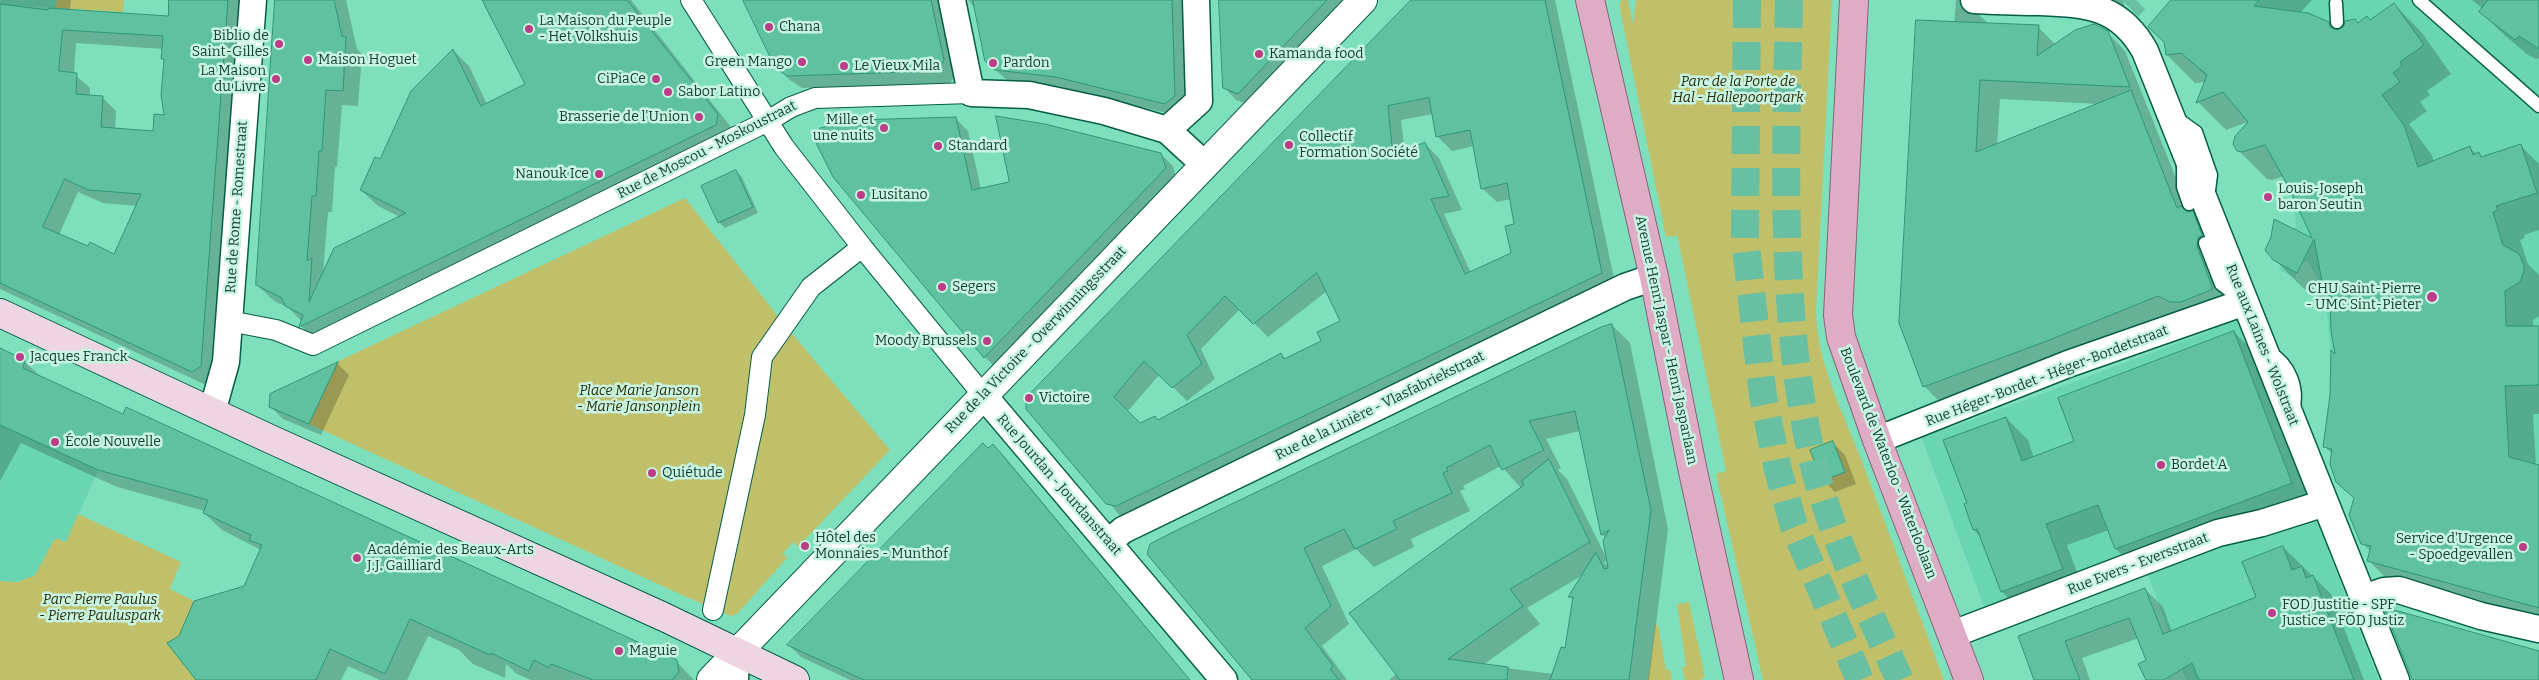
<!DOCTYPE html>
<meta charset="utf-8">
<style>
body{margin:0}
canvas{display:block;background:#7edfbc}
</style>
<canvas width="2539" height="680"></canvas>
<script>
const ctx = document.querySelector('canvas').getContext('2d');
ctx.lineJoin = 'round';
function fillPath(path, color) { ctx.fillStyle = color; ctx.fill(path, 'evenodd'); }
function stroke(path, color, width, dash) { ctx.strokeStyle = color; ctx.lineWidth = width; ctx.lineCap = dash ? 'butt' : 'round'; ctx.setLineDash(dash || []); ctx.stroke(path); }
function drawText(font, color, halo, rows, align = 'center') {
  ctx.font = font + ' Bitter,serif'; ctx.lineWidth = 5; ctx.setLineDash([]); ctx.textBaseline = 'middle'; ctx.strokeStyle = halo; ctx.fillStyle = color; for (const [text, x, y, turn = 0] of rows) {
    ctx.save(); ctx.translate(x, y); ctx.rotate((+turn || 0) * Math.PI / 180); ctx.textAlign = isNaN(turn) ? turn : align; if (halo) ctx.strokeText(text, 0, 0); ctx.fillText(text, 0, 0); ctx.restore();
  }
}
fillPath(new Path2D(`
 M0 0H57L56 8 0 5Z
 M2171 0H2539V608L2367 561 2371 546 2361 544 2349 515 2354 497 2343 490 2336 482 2329 464 2332 449 2323 447 2330 395 2331 368 2328 320 2322 285 2307 261 2302 263 2295 278 2279 270 2281 265 2273 260V256L2266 249 2272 242 2274 223 2292 228 2296 227 2293 198 2267 148 2233 104 2192 62 2180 52 2171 55 2165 50V41L2157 35 2151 23Z
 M2234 317 2242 320 2252 356 2291 454 2298 452 2316 515 2336 548 2328 551 2379 680H2186L2139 550 1987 615 1920 433 1947 423 1950 428 2210 331 2208 324Z
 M0 348 25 360 23 368 123 414 66 543 35 575 26 580 11 582 0 581Z`), '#69d6b1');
fillPath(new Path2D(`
 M57 0H124L123 12 56 8Z
 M1622 0H1628L1633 24 1636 0H1832L1816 310C1816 361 1843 412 1861 459 1889 532 1916 606 1944 680H1763L1716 474 1726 471 1678 239 1677 236 1666 237 1619 4Z
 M685 198 784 324 890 450 798 547 794 542 783 553 787 558 737 614 731 616 682 595 309 424 331 378 326 367Z
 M78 514 181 562 170 589 194 601 179 636 167 643 196 680H0V581L18 582 35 575 55 538 66 542Z
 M1689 602 1705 677 1700 680H1685L1682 667 1686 666 1677 604Z
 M1655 625H1658L1666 670H1670L1672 680H1648Z`), '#c0c06a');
fillPath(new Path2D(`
 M0 0H71L70 10 169 17 171 0H242L214 379 206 385 0 289ZM76 43 163 49 162 58 165 61V116L154 133 115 130 116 111 102 97 90 96V88L74 74ZM78 192 103 203 137 206 114 256 59 235Z
 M277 0H346L357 49 362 54 358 106 342 105 337 167H335L332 212H328L323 274 400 217 378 206 361 190 453 50 469 66 487 104 527 85 492 0H631L734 131 316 342 301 326 302 322 289 308 274 301 257 285Z
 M744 0H958L956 74 950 83 802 88 791 81 777 68Z
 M968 0H1183L1187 110 1179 116 1070 90 1009 82 986 61 976 9Z
 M1221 0H1352L1250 105 1236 100 1224 87Z
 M1413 0H1555L1616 288 1121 517 1028 408ZM1433 114 1437 136 1452 151 1474 146 1482 188 1497 202 1511 199 1516 225 1512 254 1471 273 1444 214 1462 210 1439 158 1425 144 1405 152 1401 120ZM1327 291 1342 321 1323 341 1286 359 1281 354 1159 421 1140 425 1127 412 1160 374 1187 401 1215 379 1201 349 1240 309 1268 337Z
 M1956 0H2004L1981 13 1980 16 1990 25 2038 27 2056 45 2105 30 2125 51 2190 213 2212 232 2233 309 1944 406 1924 386ZM2000 99 2098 104 1997 145Z
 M2066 0H2123L2127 16Z
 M2173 0H2312L2300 13 2328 23 2337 32 2370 21 2394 4 2422 33 2451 74 2427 91 2430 95 2420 102 2427 111 2409 124 2432 155 2434 162 2469 148 2483 158 2521 146 2539 164V230L2524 235 2525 238 2520 240 2528 264 2539 275V316L2533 320V327L2539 326V414H2533L2536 466H2539V628L2397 589 2368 560 2371 552 2362 543 2355 499 2333 455 2324 446 2336 357 2332 298 2328 295 2326 300 2303 288 2274 259 2272 237 2275 221 2315 241 2284 176 2272 180 2267 179 2238 150 2253 120 2226 130 2198 102 2206 82 2195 83 2167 55Z
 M2472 0H2539V58L2536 59 2528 55 2501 32 2481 12 2483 9Z
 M956 119 968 131 981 189 1161 154 1173 166 1177 181 997 369 985 357Z
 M736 171 742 177 758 213 725 228 719 222Z
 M1612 325 1630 343 1668 529 1649 680H1389L1397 673 1521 488 1501 466 1463 486 1465 489 1460 491 1470 511 1411 539 1414 547 1374 567 1356 549 1322 566 1349 624 1322 646 1347 680H1254L1149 554ZM1580 431 1602 535 1606 538V557L1567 479 1558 470 1561 468 1546 439ZM1608 560 1609 568 1604 562ZM1583 575 1569 596 1574 601 1566 649 1553 674 1483 665 1540 624 1527 608Z
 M2234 332 2256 354 2313 505 2138 570 2116 549 2109 530 2067 545 2084 591 2023 613 2002 592 1981 537 1974 530 1966 505 1969 504 2006 418 2028 440 2034 458 2076 442Z
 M0 350 24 361 42 378 676 661 694 680H531L517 674 506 664 505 678 473 664 459 650 428 636 407 680H380L348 666 341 680H198L180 637 245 587 261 550 222 530 204 513 205 511 117 487 21 443 0 481Z
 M338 364 349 375 321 435 283 419 270 406 271 394Z
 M1833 443 1845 455 1856 484 1835 492 1823 480Z
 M993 445 1006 458 1190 680H850L801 657 789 645Z
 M2283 547 2331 594 2364 680H2147V661L2139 638 2082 658 2090 680H2036L2020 636 2145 589 2163 607 2172 632 2257 598Z`), '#0003');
const building = new Path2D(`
 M169 0H228L201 366 192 372 0 283V4L48 10V8L168 16ZM63 30 163 36 161 59H164L161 95 164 115 154 114 153 131 101 127 103 96 76 94 77 73 59 71ZM65 179 88 190 141 194 114 254 90 242 88 246 43 227Z
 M275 0H334L342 36 346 37 343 91 326 90 322 151H319L316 196H312L307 261 312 258 309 302 334 248 406 213 360 190 375 157 380 159 411 91 453 49 481 106 525 84 482 0H627L718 114 716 125 299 327 303 315 285 306 282 298 256 285Z
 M743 0H931L944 60 937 71 788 76 776 69Z
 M973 0H1172L1175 96 1165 104 1056 77 995 70 985 61Z
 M1219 0H1327L1238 94 1223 88Z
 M1411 0H1545L1602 273 1116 506 1106 504 1026 409V398ZM1429 98 1436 137 1470 130 1481 189 1507 183 1514 224 1505 226 1511 253 1465 274 1431 199 1449 196 1425 142 1393 156 1388 106ZM1317 273 1340 321 1317 332 1321 341 1284 359 1281 353 1158 420 1155 416 1140 423 1114 397 1144 361 1172 388 1202 364 1187 335 1225 296 1253 324Z
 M2171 0H2259L2254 6 2308 13 2329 22 2330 27 2337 30 2344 26 2345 21 2355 19 2358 23 2367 16 2370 20 2394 3 2424 45 2400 62 2402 66 2393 73 2400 82 2382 95 2404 125 2418 167 2470 146 2473 155 2479 152 2481 157 2521 144 2537 193 2496 206 2498 210 2493 212 2503 245 2519 254 2524 265V271L2520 282 2505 291 2506 326H2539V385L2505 386 2509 457 2539 465V608L2367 561 2371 546 2361 544 2349 515 2354 498 2336 482 2330 464 2332 449 2323 447 2330 395 2331 350 2335 354 2331 331 2330 296 2324 292 2314 239 2297 273 2273 260 2265 250 2271 237 2274 219 2312 238 2286 182 2265 145 2242 152 2237 151 2233 144 2235 136 2248 122 2223 92 2196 103 2207 75 2181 53 2166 55 2164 42 2148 27Z
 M2488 0H2539V49L2519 36 2515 40 2479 12Z
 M1916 20 2039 25 2037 56 2075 30 2094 24 2108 31 2130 87 1980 80 1976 152 2131 90 2177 208 2181 206 2187 212 2193 211 2202 235 2198 238 2197 246 2213 289 2181 302H2170L2158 296 2047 341 1923 387 1899 323Z
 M996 116 1045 124 1161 153 1166 168 984 358 833 177 816 143 820 128 854 120 956 117 972 190 1009 182Z
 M736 170 753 207 718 223 701 186Z
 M1612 324 1651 510 1629 680H1550L1561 647 1565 648 1573 597H1568L1596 552 1604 569 1608 568 1603 541 1609 530 1601 535 1575 411 1529 421 1544 450 1502 470 1490 445 1446 468 1448 471 1443 473 1452 493 1393 521 1397 529 1355 549 1344 529 1304 548 1331 606 1305 628 1333 666 1330 669 1339 680H1252L1147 554 1150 544 1171 533 1601 327Z
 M2234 331 2292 483 2115 549 2098 505 2046 524 2063 569 2001 592 1977 529 1973 530 1964 504 1967 503 1943 440 2006 417 2022 461 2074 441 2058 398Z
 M0 348 25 360 23 368 123 414 126 407 677 660 679 672 672 680H593L551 664 549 668 534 660 529 671 491 653 490 655 410 619 385 674 330 649 316 680H196L167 643 179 636 194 601 244 586 262 545 249 540 251 535 203 513 208 500 98 470 0 425Z
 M338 362 309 424 269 407 270 394Z
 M1833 441 1845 472 1822 481 1810 450Z
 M983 443 988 448 993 444 1190 680H864L787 645Z
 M1549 459 1590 542 1510 589 1523 606 1448 659 1508 667 1507 680H1400L1349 613 1524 485 1522 481Z
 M2283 546 2292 570 2302 566 2306 578 2313 575 2354 680H2199L2192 663 2164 680H2146L2138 664 2146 660 2129 618 2065 641 2080 680H2034L2018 636 2145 588 2163 634 2256 597 2242 562Z
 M2384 607 2539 651V680H2413Z`);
fillPath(building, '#5fc19f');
stroke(building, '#2f9677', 1);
stroke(new Path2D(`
 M2129 7 2136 0`), '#69bfa1', 26, [26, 13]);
stroke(new Path2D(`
 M1747 0 1745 238 1763 396 1778 470 1794 526 1860 680
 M1789 0C1786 145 1779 305 1810 448 1827 529 1866 605 1900 680`), '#69bfa1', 28, [28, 14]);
const service = new Path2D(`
 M2419 0 2539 106
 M2336 3 2337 22
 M2175 117 2196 132 2211 175 2208 198
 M2183 161V187L2189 204
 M2205 243 2221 284 2238 297
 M2270 353C2290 364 2299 389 2293 411`);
const pedestrian = new Path2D(`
 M691 0 784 147 862 247 983 395
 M229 321 276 330 313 345 768 121 791 107 815 98 971 93
 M713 610 755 415 762 357 811 287 862 247`);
const minor = new Path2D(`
 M952 0 971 93 1029 95 1104 111 1167 130 1205 165
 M1974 0C1996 1 2018 2 2040 2 2088 4 2120 6 2145 51L2396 680
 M1167 130 1199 101 1196 0
 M983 395 1224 680
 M212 412 226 362 253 0
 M1877 440 2068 364 2245 302
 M1109 542 1123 530 1625 287 1654 277
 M2364 598 2384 591 2399 590 2481 616 2539 629
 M1953 634 2218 533 2262 523 2325 503
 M735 680 736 653`);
const tertiary = new Path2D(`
 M711 680 1363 0`);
const secondary = new Path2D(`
 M0 313 268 438 664 617 795 680`);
const primary = new Path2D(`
 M1590 0 1654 277 1692 467 1739 680
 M1854 0 1838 315 1841 337 1877 440 1969 680`);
stroke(service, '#055e47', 15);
stroke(pedestrian, '#055e47', 22);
stroke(minor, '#055e47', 29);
stroke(tertiary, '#055e47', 30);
stroke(secondary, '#055e47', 30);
stroke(primary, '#8a6279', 30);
stroke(service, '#fff', 12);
stroke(pedestrian, '#fff', 20);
stroke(minor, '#fff', 26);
stroke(tertiary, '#fff', 28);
stroke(secondary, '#eed5e2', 28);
stroke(primary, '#deacc5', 28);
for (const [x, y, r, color] of [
 [769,27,5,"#bc3c86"],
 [529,29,5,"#bc3c86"],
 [279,44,5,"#bc3c86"],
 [1259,54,5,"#bc3c86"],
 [308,60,5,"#bc3c86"],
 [802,62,5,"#bc3c86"],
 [993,63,5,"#bc3c86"],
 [844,66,5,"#bc3c86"],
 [276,79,5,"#bc3c86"],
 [656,79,5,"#bc3c86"],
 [668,92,5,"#bc3c86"],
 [699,117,5,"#bc3c86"],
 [884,128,5,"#bc3c86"],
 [1289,145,5,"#bc3c86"],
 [938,146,5,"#bc3c86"],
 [599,174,5,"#bc3c86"],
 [861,195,5,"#bc3c86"],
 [2268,197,5,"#bc3c86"],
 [942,287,5,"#bc3c86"],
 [2432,297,6,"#bc3c86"],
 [987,341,5,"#bc3c86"],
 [20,357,5,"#bc3c86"],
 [1029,398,5,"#bc3c86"],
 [55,442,5,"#bc3c86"],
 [2161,465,5,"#bc3c86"],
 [652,473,5,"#bc3c86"],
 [805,546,5,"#bc3c86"],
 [2523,547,5,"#bc3c86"],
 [357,558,5,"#bc3c86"],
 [2272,613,5,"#bc3c86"],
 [619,651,5,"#bc3c86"]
]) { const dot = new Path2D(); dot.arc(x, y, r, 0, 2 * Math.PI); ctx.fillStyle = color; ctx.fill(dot); stroke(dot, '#c8f5e3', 2); }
drawText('14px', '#174133', '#c8f5e3', [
 ["La Maison du Peuple",539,21],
 ["- Het Volkshuis",539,37],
 ["Chana",779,27],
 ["Biblio de",269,36,"right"],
 ["Saint-Gilles",269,52,"right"],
 ["Kamanda food",1269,54],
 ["Maison Hoguet",318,60],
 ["Green Mango",792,62,"right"],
 ["Pardon",1003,63],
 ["Le Vieux Mila",854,66],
 ["La Maison",266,71,"right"],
 ["du Livre",266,87,"right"],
 ["CiPiaCe",646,79,"right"],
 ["Sabor Latino",678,92],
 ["Brasserie de l'Union",689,117,"right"],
 ["Mille et",874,120,"right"],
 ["une nuits",874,136,"right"],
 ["Collectif",1299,137],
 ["Formation Société",1299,153],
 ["Standard",948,146],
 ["Nanouk Ice",589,174,"right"],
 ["Louis-Joseph",2278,189],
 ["baron Seutin",2278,205],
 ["Lusitano",871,195],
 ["Segers",952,287],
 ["CHU Saint-Pierre",2421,289,"right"],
 ["- UMC Sint-Pieter",2421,305,"right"],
 ["Moody Brussels",977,341,"right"],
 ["Jacques Franck",30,357],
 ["Victoire",1039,398],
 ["École Nouvelle",65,442],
 ["Bordet A",2171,465],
 ["Quiétude",662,473],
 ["Hôtel des",815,538],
 ["Monnaies - Munthof",815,554],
 ["Service d'Urgence",2513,539,"right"],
 ["- Spoedgevallen",2513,555,"right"],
 ["Académie des Beaux-Arts",367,550],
 ["J.J. Gailliard",367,566],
 ["FOD Justitie - SPF",2282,605],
 ["Justice - FÖD Justiz",2282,621],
 ["Maguie",629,651]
], 'left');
drawText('italic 14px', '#2c2b04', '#c8f5e3', [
 ["Parc de la Porte de",1738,82],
 ["Hal - Hallepoortpark",1738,98],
 ["Place Marie Janson",639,391],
 ["- Marie Jansonplein",639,407],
 ["Parc Pierre Paulus",100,600],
 ["- Pierre Pauluspark",100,616]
]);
drawText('14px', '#174133', '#c8f5e3', [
 ["Rue de Moscou - Moskoustraat",707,150,-27],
 ["Rue de Rome - Romestraat",237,207,-86],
 ["Rue de la Victoire - Overwinningsstraat",1036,340,-46],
 ["Avenue Henri Jaspar - Henri Jasparlaan",1666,340,78],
 ["Rue aux Laines - Wolstraat",2262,345,68],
 ["Rue Héger-Bordet - Héger-Bordetstraat",2047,376,-21],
 ["Rue de la Linière - Vlasfabriekstraat",1380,406,-26],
 ["Boulevard de Waterloo - Waterloolaan",1888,463,69],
 ["Rue Jourdan - Jourdanstraat",1059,485,49],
 ["Rue Evers - Eversstraat",2138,564,-21]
]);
</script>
